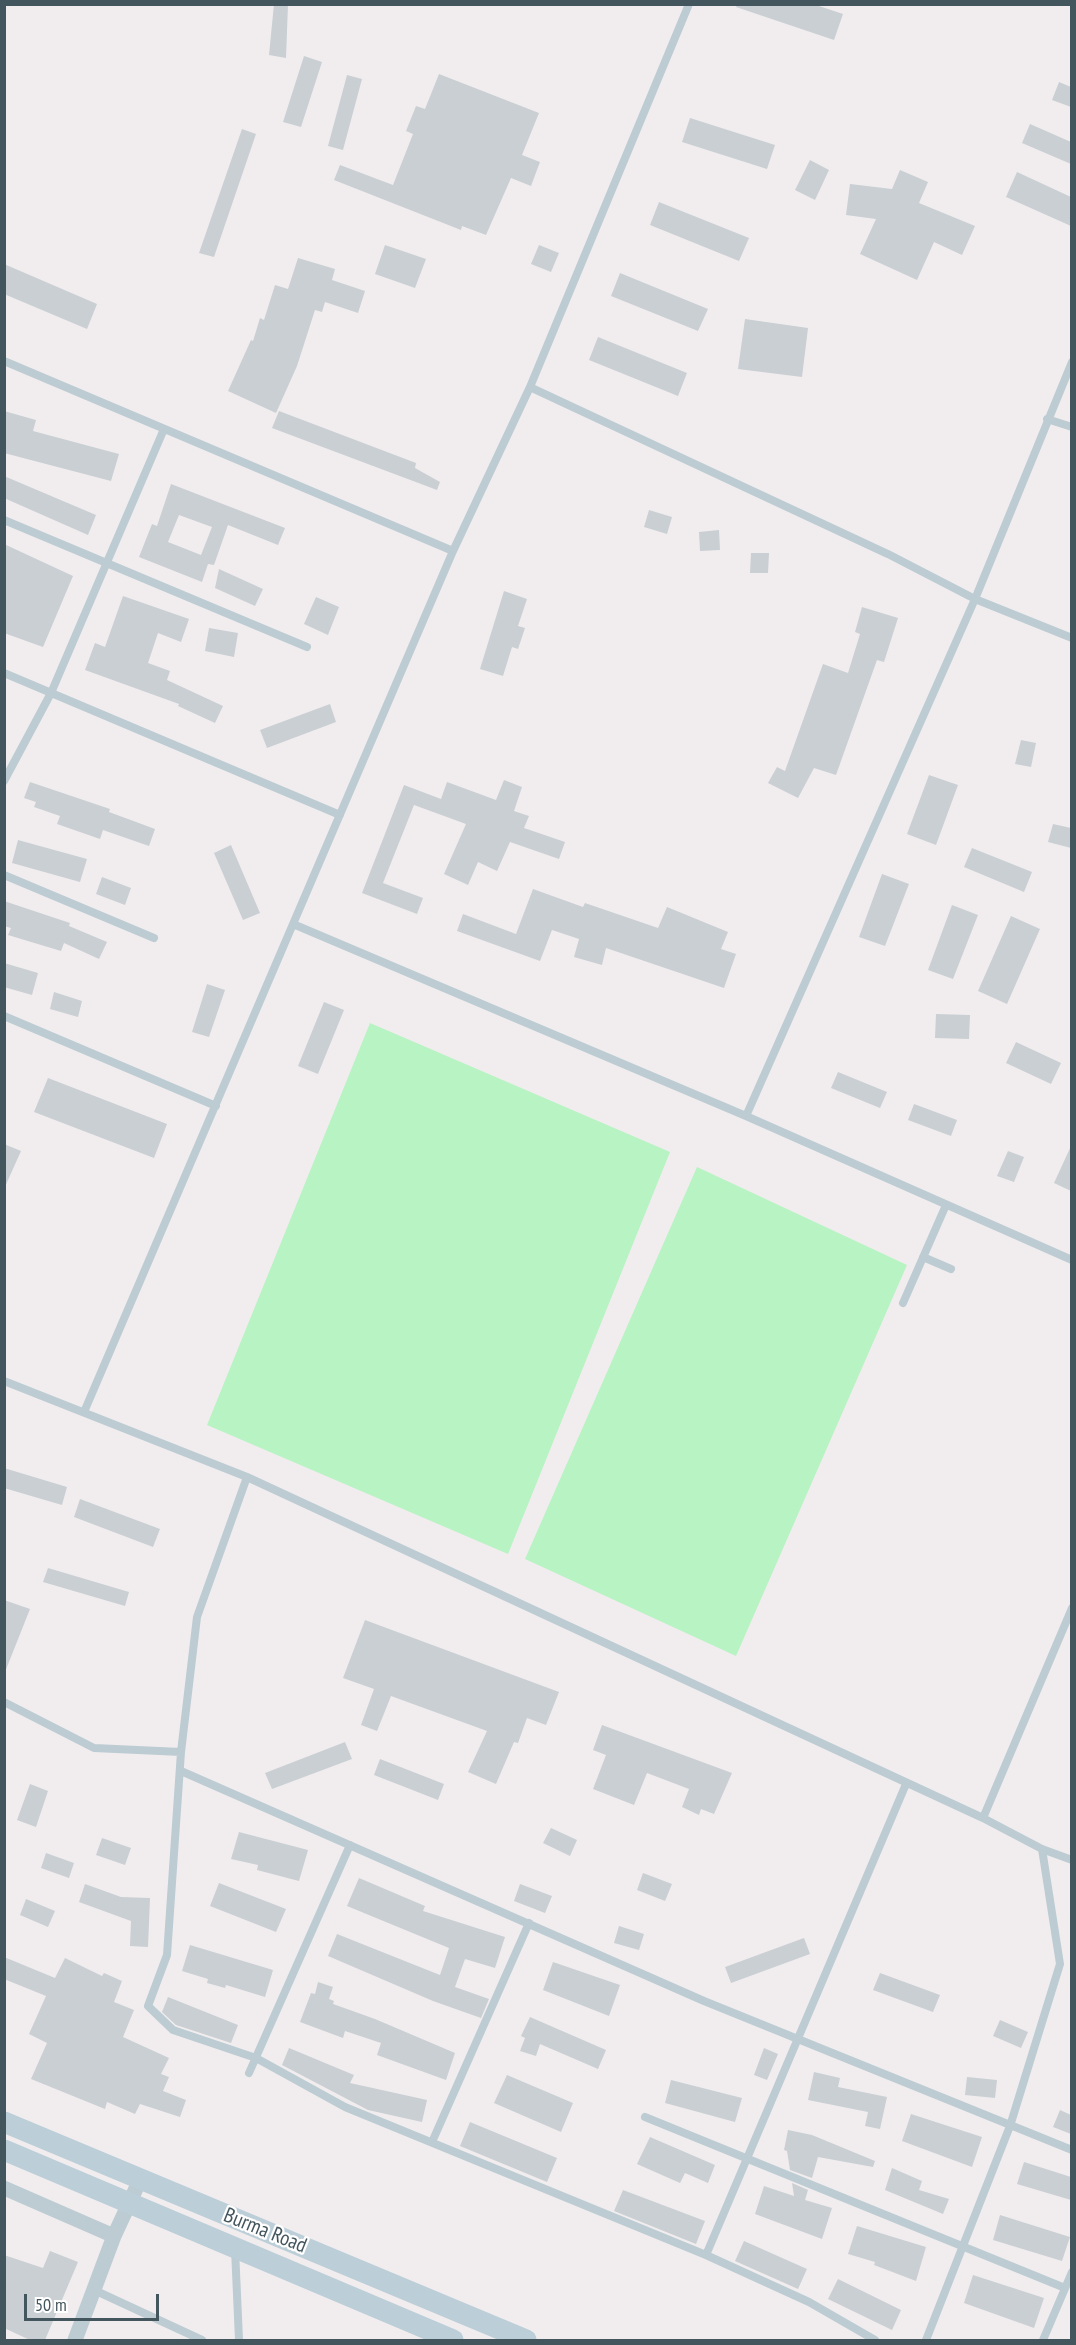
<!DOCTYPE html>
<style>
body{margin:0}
#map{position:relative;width:1076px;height:2345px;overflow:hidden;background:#f1edee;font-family:"PT Sans Narrow",sans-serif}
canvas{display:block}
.frame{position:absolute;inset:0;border:6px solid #44565d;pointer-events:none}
.scale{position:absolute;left:24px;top:2294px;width:135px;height:27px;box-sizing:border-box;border:3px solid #44565d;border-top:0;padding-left:8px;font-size:18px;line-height:21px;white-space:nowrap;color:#44565d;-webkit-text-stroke:4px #fff;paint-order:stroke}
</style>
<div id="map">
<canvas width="1076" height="2345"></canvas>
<div class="frame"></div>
<div class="scale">50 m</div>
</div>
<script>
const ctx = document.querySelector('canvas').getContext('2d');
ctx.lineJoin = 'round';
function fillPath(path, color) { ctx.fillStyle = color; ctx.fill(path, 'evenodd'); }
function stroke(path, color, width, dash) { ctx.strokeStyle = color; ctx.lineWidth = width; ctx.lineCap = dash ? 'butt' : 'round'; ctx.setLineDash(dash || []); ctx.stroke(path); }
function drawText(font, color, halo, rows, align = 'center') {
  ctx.font = font + ' "PT Sans Narrow",sans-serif'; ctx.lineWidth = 4.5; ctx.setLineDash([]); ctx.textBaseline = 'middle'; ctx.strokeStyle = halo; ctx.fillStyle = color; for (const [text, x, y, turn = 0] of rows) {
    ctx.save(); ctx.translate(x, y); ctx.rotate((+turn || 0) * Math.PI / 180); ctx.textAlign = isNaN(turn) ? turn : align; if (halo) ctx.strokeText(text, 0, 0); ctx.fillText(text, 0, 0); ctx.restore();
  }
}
fillPath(new Path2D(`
 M370 1023 670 1152 508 1554 207 1425Z
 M697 1167 907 1265 736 1656 525 1559Z`), '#b7f3c3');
fillPath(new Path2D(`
 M274 4H288L286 58 269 55Z
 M737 4H813L843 14 834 40 736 7Z
 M304 56 322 62 301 127 283 122Z
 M439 74 539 113 522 155 540 162 531 186 511 178 486 235 462 226 461 230 334 180 340 165 393 185 413 134 406 131 416 106 425 109Z
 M347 75 362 79 343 150 328 146Z
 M1059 82 1071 87V107L1052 100Z
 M690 118 775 145 767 169 682 142Z
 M1030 124 1071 142V164L1022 143Z
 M242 129 256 134 214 257 199 253Z
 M810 160 829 170 815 200 795 190Z
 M900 170 928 182 919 203 975 226 962 255 934 242 917 280 860 254 876 219 846 215 850 184 892 189Z
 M1017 172 1071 197V226L1006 197Z
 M659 202 749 238 739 261 650 225Z
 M385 245 426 259 415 288 375 274Z
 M539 245 559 253 551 272 531 264Z
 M298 258 335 269 332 280 365 291 358 313 325 302 322 312 315 310 297 366 276 413 228 391 251 340 253 341 260 318 264 320 275 285 288 289Z
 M4 264 97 304 87 329 4 294Z
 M620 273 708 309 698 331 611 296Z
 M745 319 808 328 802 377 738 369Z
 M598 337 687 373 678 396 589 360Z
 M4 411 36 420 33 431 119 454 111 481 4 453Z
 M279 411 416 463 415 468 440 482 437 490 272 428Z
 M4 476 96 515 88 535 4 498Z
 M171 484 285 528 278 545 228 525 214 565 208 564 202 582 139 557 152 524 157 526ZM179 515 212 527 201 555 168 542Z
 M649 510 672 517 667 534 644 527Z
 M719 530 720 550 700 551 699 532Z
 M4 544 73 576 43 647 4 633Z
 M751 553H769L768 573H750Z
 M219 569 263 589 255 606 215 588Z
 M504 591 527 599 518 626 525 628 518 649 512 647 503 676 480 669Z
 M123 596 189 619 181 642 158 633 148 663 170 671 167 680 223 706 215 723 178 706 179 704 85 670 95 643 105 647Z
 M316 597 339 607 328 635 304 624Z
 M862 607 898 618 884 662 877 660 836 775 814 768 798 798 768 783 777 767 785 771 823 664 848 673 860 634 855 632Z
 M209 628 238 633 234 657 205 651Z
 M330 704 336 722 267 748 260 730Z
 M1021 740 1036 743 1031 767 1015 764Z
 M929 775 958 785 936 845 907 834Z
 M504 780 522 787 514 811 529 816 524 828 565 842 559 859 510 842 497 871 478 862 468 885 444 874 466 824 414 805 383 883 423 898 417 914 362 893 404 785 441 799 447 782 496 800Z
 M30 782 110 809 109 812 155 829 149 846 103 830 100 839 57 824 60 816 34 807 36 802 24 798Z
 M1053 824 1071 828V848L1048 842Z
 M18 840 87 859 80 882 12 863Z
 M231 845 260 913 243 920 214 853Z
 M972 848 1032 872 1024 892 964 867Z
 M882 874 909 884 885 946 859 937Z
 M102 877 131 888 125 905 96 894Z
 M533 889 583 907 585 903 658 928 667 907 728 932 721 949 736 954 724 988 606 948 602 965 574 957 579 939 552 930 540 961 457 931 463 914 516 934Z
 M4 901 70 923 69 926 107 942 99 959 64 943 61 951 8 935 11 928 4 926Z
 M952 905 978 915 953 979 928 970Z
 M1011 916 1040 929 1007 1004 978 991Z
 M4 963 38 973 32 995 4 987Z
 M207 984 225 990 209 1037 192 1032Z
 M54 992 82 1001 78 1017 50 1009Z
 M324 1002 344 1010 318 1074 298 1066Z
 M936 1014 970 1015 969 1039 935 1038Z
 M1016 1042 1061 1063 1051 1084 1006 1063Z
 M838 1072 887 1092 880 1108 831 1088Z
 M48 1078 167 1124 154 1158 34 1112Z
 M914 1104 957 1120 951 1136 908 1120Z
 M4 1144 21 1151 4 1189Z
 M1071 1146V1191L1054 1183Z
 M1008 1151 1024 1157 1014 1182 997 1176Z
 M4 1468 67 1487 62 1505 4 1488Z
 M80 1499 160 1529 153 1547 74 1517Z
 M48 1568 129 1592 125 1606 43 1582Z
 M4 1600 30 1609 5 1672H4Z
 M365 1620 559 1692 546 1725 527 1718 518 1743 514 1742 496 1784 468 1772 487 1731 391 1696 377 1731 361 1725 374 1689 343 1678Z
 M602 1725 732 1773 714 1814 701 1809 699 1815 682 1807 689 1789 647 1773 634 1805 593 1789 606 1755 593 1750Z
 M345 1742 352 1759 272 1789 265 1773Z
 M380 1759 444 1784 438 1800 374 1775Z
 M30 1784 48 1791 36 1827 17 1820Z
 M551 1828 577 1840 570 1856 543 1843Z
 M239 1832 308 1850 299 1881 257 1870 258 1865 231 1859Z
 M102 1838 131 1848 125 1865 96 1855Z
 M46 1853 74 1863 69 1878 41 1868Z
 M643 1873 672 1884 665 1901 637 1890Z
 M359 1878 425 1906 423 1911 505 1937 495 1968 465 1959 455 1987 489 1999 481 2018 433 2001 328 1956 337 1934 440 1975 449 1948 347 1906Z
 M219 1883 286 1909 276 1932 210 1906Z
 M85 1884 121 1897 150 1898 148 1947 130 1946 131 1921 79 1902Z
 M520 1884 552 1896 545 1913 514 1901Z
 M26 1899 55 1911 48 1927 20 1915Z
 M619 1926 644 1934 639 1950 614 1943Z
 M804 1938 810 1954 731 1983 725 1967Z
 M190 1945 273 1970 265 1997 226 1985 225 1988 207 1983 208 1979 182 1971Z
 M4 1957 55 1978 65 1958 102 1976 104 1973 122 1981 114 2002 134 2010 123 2037 169 2058 161 2074 169 2077 163 2091 186 2100 180 2117 140 2104 135 2114 107 2102 105 2109 31 2079 47 2043 29 2034 46 1996 4 1979Z
 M553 1962 620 1985 609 2016 543 1990Z
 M880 1973 940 1995 933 2012 873 1990Z
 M318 1982 333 1987 329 1999 334 2001 333 2004 375 2019 455 2053 446 2080 377 2055 381 2043 345 2031 343 2038 300 2022 311 1993 315 1994Z
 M168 1997 238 2025 231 2043 176 2025 162 2012Z
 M530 2017 606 2050 598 2069 540 2044 536 2056 520 2051 525 2038 521 2036Z
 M1000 2020 1028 2032 1021 2048 993 2036Z
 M289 2048 354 2075 350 2083 427 2100 422 2122 368 2110 282 2065Z
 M764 2048 778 2054 767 2080 754 2075Z
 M814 2072 840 2078 838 2087 887 2097 880 2129 865 2126 868 2112 808 2100Z
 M507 2075 573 2103 561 2132 494 2103Z
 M967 2077 997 2080 995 2098 965 2095Z
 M671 2080 742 2098 735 2122 665 2103Z
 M1060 2110 1071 2115V2134L1053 2127Z
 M911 2114 982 2137 972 2167 902 2141Z
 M470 2122 557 2158 547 2182 460 2146Z
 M788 2130 812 2135 875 2161 873 2167 818 2157 812 2178 790 2170 787 2151 784 2150Z
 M650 2137 715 2165 708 2183 685 2173 680 2183 637 2164Z
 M1024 2162 1071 2177V2200L1017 2184Z
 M892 2168 922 2181 919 2190 949 2199 943 2214 885 2190Z
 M792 2183 808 2190 805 2200 832 2208 822 2239 755 2214 764 2186 794 2196Z
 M623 2190 705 2221 696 2244 614 2211Z
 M1000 2215 1070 2237 1062 2261 993 2240Z
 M857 2226 926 2247 916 2281 874 2265 875 2262 848 2254Z
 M744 2241 807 2269 798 2289 735 2261Z
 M50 2251 78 2262 45 2340H30L4 2328V2255L43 2268Z
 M973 2275 1044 2298 1034 2328 964 2303Z
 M838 2279 901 2310 892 2330 828 2299Z`), '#c9cfd3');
stroke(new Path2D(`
 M4 361 453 551
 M530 387 888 554 975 599 1072 638
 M1047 419 1072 427
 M4 520 307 647
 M4 673 340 815
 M4 781 51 693 164 429
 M4 875 154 938
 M293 924 453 551 530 387 689 4
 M4 1016 216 1106
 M746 1116 975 599 1072 362
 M923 1257 951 1269
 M903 1303 946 1205
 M4 1381 247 1477 983 1818 1042 1849 1072 1860
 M84 1412 293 924 746 1116 1072 1260
 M247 1477 197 1617 181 1752 167 1955 148 2006 173 2030 256 2058 345 2107 706 2255 809 2302 875 2340
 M4 1702 94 1748 181 1752
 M181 1771 704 2001 1072 2150
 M983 1818 1072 1608
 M249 2073 350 1845
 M645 2117 1065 2288
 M432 2142 529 1923
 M235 2249 239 2340
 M706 2255 906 1784
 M94 2290 202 2340
 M926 2340 1010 2126 1060 1964 1042 1849
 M1043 2340 1072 2272`), '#bcccd2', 8);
stroke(new Path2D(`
 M4 2188 114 2236
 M75 2340 114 2236 140 2180`), '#bcccd2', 15);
stroke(new Path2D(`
 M4 2122 526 2340
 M4 2150 453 2340`), '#bcced7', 21);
drawText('21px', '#44565d', '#fff', [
 ["Burma Road",265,2231,22]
]);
</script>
